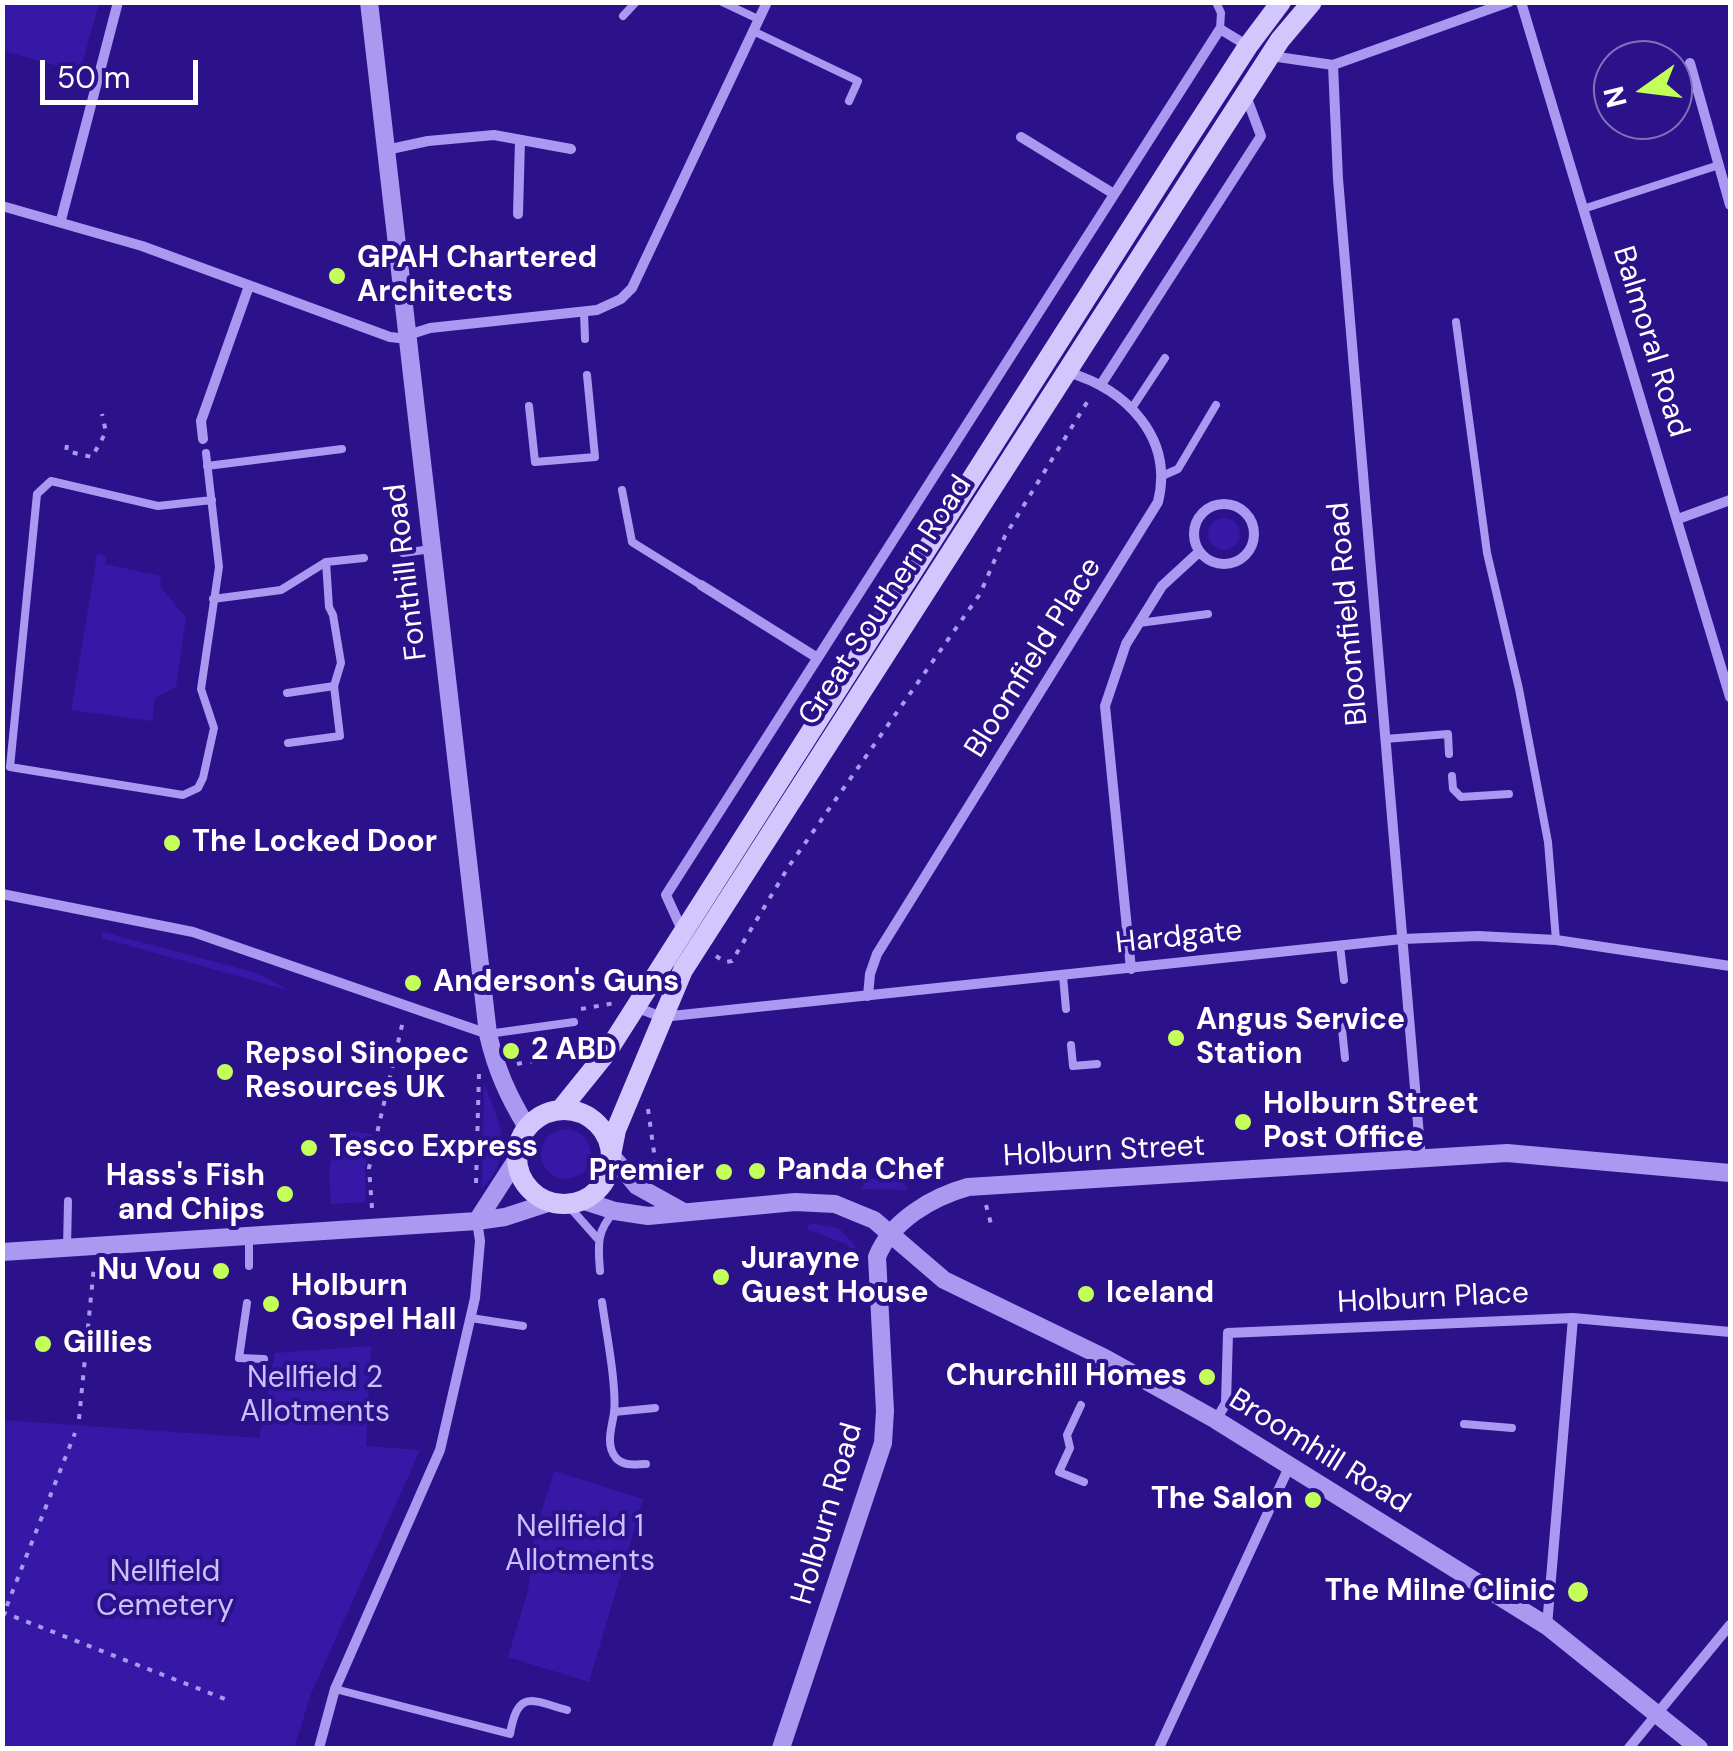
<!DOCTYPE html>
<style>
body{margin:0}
#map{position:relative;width:1733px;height:1751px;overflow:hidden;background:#2b128b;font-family:"DM Sans",sans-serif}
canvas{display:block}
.frame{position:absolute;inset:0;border:5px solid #fff;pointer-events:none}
.north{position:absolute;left:1593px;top:40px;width:100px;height:100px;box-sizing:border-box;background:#2b128b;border:2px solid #8071b9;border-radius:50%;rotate:256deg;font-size:28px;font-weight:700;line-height:40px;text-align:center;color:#fff}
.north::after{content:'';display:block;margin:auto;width:35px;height:45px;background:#c4ff59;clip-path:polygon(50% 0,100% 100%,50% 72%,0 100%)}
.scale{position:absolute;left:40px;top:60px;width:158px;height:45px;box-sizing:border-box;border:5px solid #fff;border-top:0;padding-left:12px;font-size:30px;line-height:35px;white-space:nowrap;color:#fff;-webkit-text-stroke:8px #2b128b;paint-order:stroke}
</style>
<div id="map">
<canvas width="1733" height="1751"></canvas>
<div class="frame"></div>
<div class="north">N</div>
<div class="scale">50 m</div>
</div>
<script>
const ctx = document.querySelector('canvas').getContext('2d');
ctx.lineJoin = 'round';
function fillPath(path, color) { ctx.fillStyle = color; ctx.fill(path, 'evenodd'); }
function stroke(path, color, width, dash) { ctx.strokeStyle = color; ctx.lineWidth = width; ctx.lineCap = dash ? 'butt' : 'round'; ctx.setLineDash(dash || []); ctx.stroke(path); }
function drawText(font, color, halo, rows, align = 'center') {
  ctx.font = font + ' "DM Sans",sans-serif'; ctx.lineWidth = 8; ctx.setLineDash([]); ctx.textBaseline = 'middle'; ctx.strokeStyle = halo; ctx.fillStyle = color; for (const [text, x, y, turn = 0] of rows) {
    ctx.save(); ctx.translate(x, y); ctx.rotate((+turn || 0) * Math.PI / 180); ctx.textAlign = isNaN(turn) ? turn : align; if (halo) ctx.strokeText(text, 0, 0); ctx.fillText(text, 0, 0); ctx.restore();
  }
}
fillPath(new Path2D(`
 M2 3H99L80 72 3 51Z
 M1208 534a16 16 0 1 1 32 0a16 16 0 1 1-32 0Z
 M97 554 106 556 105 564 161 576 160 586 186 618 176 687 155 698 152 721 71 710Z
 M103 932 257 973 290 991 102 938Z
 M484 1082C499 1126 517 1149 482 1189Z
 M541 1154a25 25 0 1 1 50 0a25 25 0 1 1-50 0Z
 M338 1130 372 1134 365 1169 366 1202 331 1204 329 1169Z
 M902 1177 907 1190 861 1189 867 1179Z
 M810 1223 839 1228 856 1247 851 1250 846 1244 807 1229Z
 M371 1346 366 1446 420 1450 311 1694 294 1748H3V1420L259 1438 275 1353Z
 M554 1471 643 1499 589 1682 508 1657 528 1591 534 1536Z`), '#3519a6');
stroke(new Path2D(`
 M67 445 66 451 92 457 106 432 102 414
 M716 956 725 962 732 961 789 866 980 594 1005 536 1089 399
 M581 1009 615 1003
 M517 1064 581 1052
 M648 1109 657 1174
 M476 1183 479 1073
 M986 1205 991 1224
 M372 1208 369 1168 403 1021
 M79 1419 94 1266
 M2 1612 230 1701
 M2 1618 75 1433`), '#aa99f1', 4, [5, 8]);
stroke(new Path2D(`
 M722 2 758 19
 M1216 2 1221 13 1220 29
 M623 16 636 2
 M753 31 858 81 849 101
 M1583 209 1719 165
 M584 313 585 339
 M1456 322 1487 553 1519 689 1548 842 1556 940
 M529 406 535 462 595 457 587 375
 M1132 408 1165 358
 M206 453 219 567 201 689 214 728 203 778 198 788 183 795 10 767 37 494 51 481 158 506 212 500
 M207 466 342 449
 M1162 476 1178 469 1216 405
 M622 490 632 542 701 585
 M403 553 431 549
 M213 599 281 590 326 562 364 558
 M1139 623 1208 614
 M287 693 334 686
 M1385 739 1448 734 1449 754
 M288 743 340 736 334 686 341 663 333 615 329 607 326 562
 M1452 776 1453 789 1461 797 1509 794
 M1340 946 1344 980
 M1063 976 1066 1009
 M488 1034 574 1022
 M1071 1045 1073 1066 1097 1064
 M1345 1058 1342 1029 1349 1022 1348 1015
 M566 1203 597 1238
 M249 1236V1266
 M67 1248 68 1201
 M600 1271C598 1245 596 1231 615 1211
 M602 1302C606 1331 617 1386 614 1413 612 1427 605 1445 616 1458 624 1467 636 1464 646 1464
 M247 1303 239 1358 264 1359
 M471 1318 523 1326
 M1097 1374 1105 1358
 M1081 1405 1067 1435 1070 1448 1059 1472 1084 1482
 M614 1412 655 1408
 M1464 1424 1512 1428
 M335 1689 510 1734C518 1689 531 1700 567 1710`), '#aa99f1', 8);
stroke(new Path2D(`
 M1521 2 1730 697
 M1271 56 1333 65 1509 2
 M1690 63 1730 205
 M1333 65 1338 179 1421 1159
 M1021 137 1114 194
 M386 150 428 141 494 135 571 149
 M2 206 142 246 390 337 399 338 430 328 597 310 621 299 632 288 767 2
 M518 214 520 140
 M61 220 118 2
 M1102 383 1261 136 1246 96
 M203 439 201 421 249 286
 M1194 534a30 30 0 1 1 60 0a30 30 0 1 1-60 0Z
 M1678 519 1730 500
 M701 585 816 657
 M2 894 193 932 488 1034
 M682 930 666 895 1220 29 1248 46
 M1131 969 1105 706 1126 644 1162 586 1199 552
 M868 996 870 974 877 954 1158 502C1174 437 1126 389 1067 372
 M635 1007 662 1017 1402 939 1478 936 1556 940 1730 966
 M1216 1420 1226 1403 1228 1333 1573 1318 1730 1332
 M1547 1626 1573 1318
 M319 1748 335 1689 440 1450 475 1298 480 1241 477 1221
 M1159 1748 1290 1465
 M1629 1748 1730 1625`), '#aa99f1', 10);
stroke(new Path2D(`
 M369 2 488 1034C496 1069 508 1096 527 1127
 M611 1155 637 1186 682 1211
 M581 1200 615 1211 648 1216 795 1202 835 1204 874 1220 944 1280 1105 1358 1216 1420 1547 1626 1699 1748
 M477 1221 517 1159
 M2 1252 477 1221 505 1217 551 1202
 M781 1748 883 1443 885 1411 877 1257C891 1221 932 1197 968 1187L1507 1153 1730 1173`), '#aa99f1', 18);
stroke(new Path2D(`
 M561 1109 607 1052 1182 148 1248 46 1281 2
 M517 1157a47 47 0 1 1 94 0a47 47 0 1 1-94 0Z
 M611 1155 616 1130 683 970 1200 164 1280 40 1312 2`), '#d2c7fc', 20);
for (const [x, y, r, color] of [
 [337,276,10,"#c4ff59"],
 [172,843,10,"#c4ff59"],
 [413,983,10,"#c4ff59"],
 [1176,1038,10,"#c4ff59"],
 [511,1051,10,"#c4ff59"],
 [225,1072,10,"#c4ff59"],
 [1243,1122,10,"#c4ff59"],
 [309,1148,10,"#c4ff59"],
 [757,1171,10,"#c4ff59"],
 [724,1172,10,"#c4ff59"],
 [285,1194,10,"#c4ff59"],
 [221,1271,10,"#c4ff59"],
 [721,1277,10,"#c4ff59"],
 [1086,1294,10,"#c4ff59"],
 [271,1304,10,"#c4ff59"],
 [43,1344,10,"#c4ff59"],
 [1207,1377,10,"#c4ff59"],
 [1313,1500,10,"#c4ff59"],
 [1578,1592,12,"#c4ff59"]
]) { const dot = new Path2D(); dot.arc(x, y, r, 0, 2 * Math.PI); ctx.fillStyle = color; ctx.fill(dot); stroke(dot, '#2b128b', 4); }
drawText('bold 30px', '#fff', '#2b128b', [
 ["GPAH Chartered",357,259],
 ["Architects",357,293],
 ["The Locked Door",192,843],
 ["Anderson's Guns",433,983],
 ["Angus Service",1196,1021],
 ["Station",1196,1055],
 ["2 ABD",531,1051],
 ["Repsol Sinopec",245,1055],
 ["Resources UK",245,1089],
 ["Holburn Street",1263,1105],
 ["Post Office",1263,1139],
 ["Tesco Express",329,1148],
 ["Panda Chef",777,1171],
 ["Premier",704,1172,"right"],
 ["Hass's Fish",265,1177,"right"],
 ["and Chips",265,1211,"right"],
 ["Jurayne",741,1260],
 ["Guest House",741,1294],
 ["Nu Vou",201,1271,"right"],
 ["Holburn",291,1287],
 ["Gospel Hall",291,1321],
 ["Iceland",1106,1294],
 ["Gillies",63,1344],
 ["Churchill Homes",1187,1377,"right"],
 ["The Salon",1293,1500,"right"],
 ["The Milne Clinic",1556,1592,"right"]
], 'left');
drawText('30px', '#fff', '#2b128b', [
 ["Balmoral Road",1650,342,73],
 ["Fonthill Road",407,572,-97],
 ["Great Southern Road",886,601,-57],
 ["Bloomfield Road",1349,614,-95],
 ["Bloomfield Place",1034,658,-58],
 ["Hardgate",1179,938,-6],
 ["Holburn Street",1104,1152,-3],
 ["Holburn Place",1433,1299,-3],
 ["Broomhill Road",1319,1452,32],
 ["Holburn Road",828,1514,-74]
]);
drawText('30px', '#cbc0fc', '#2b128b', [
 ["Nellfield 2",315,1379],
 ["Allotments",315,1413],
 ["Nellfield 1",580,1528],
 ["Allotments",580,1562],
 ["Nellfield",165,1573],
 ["Cemetery",165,1607]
]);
</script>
